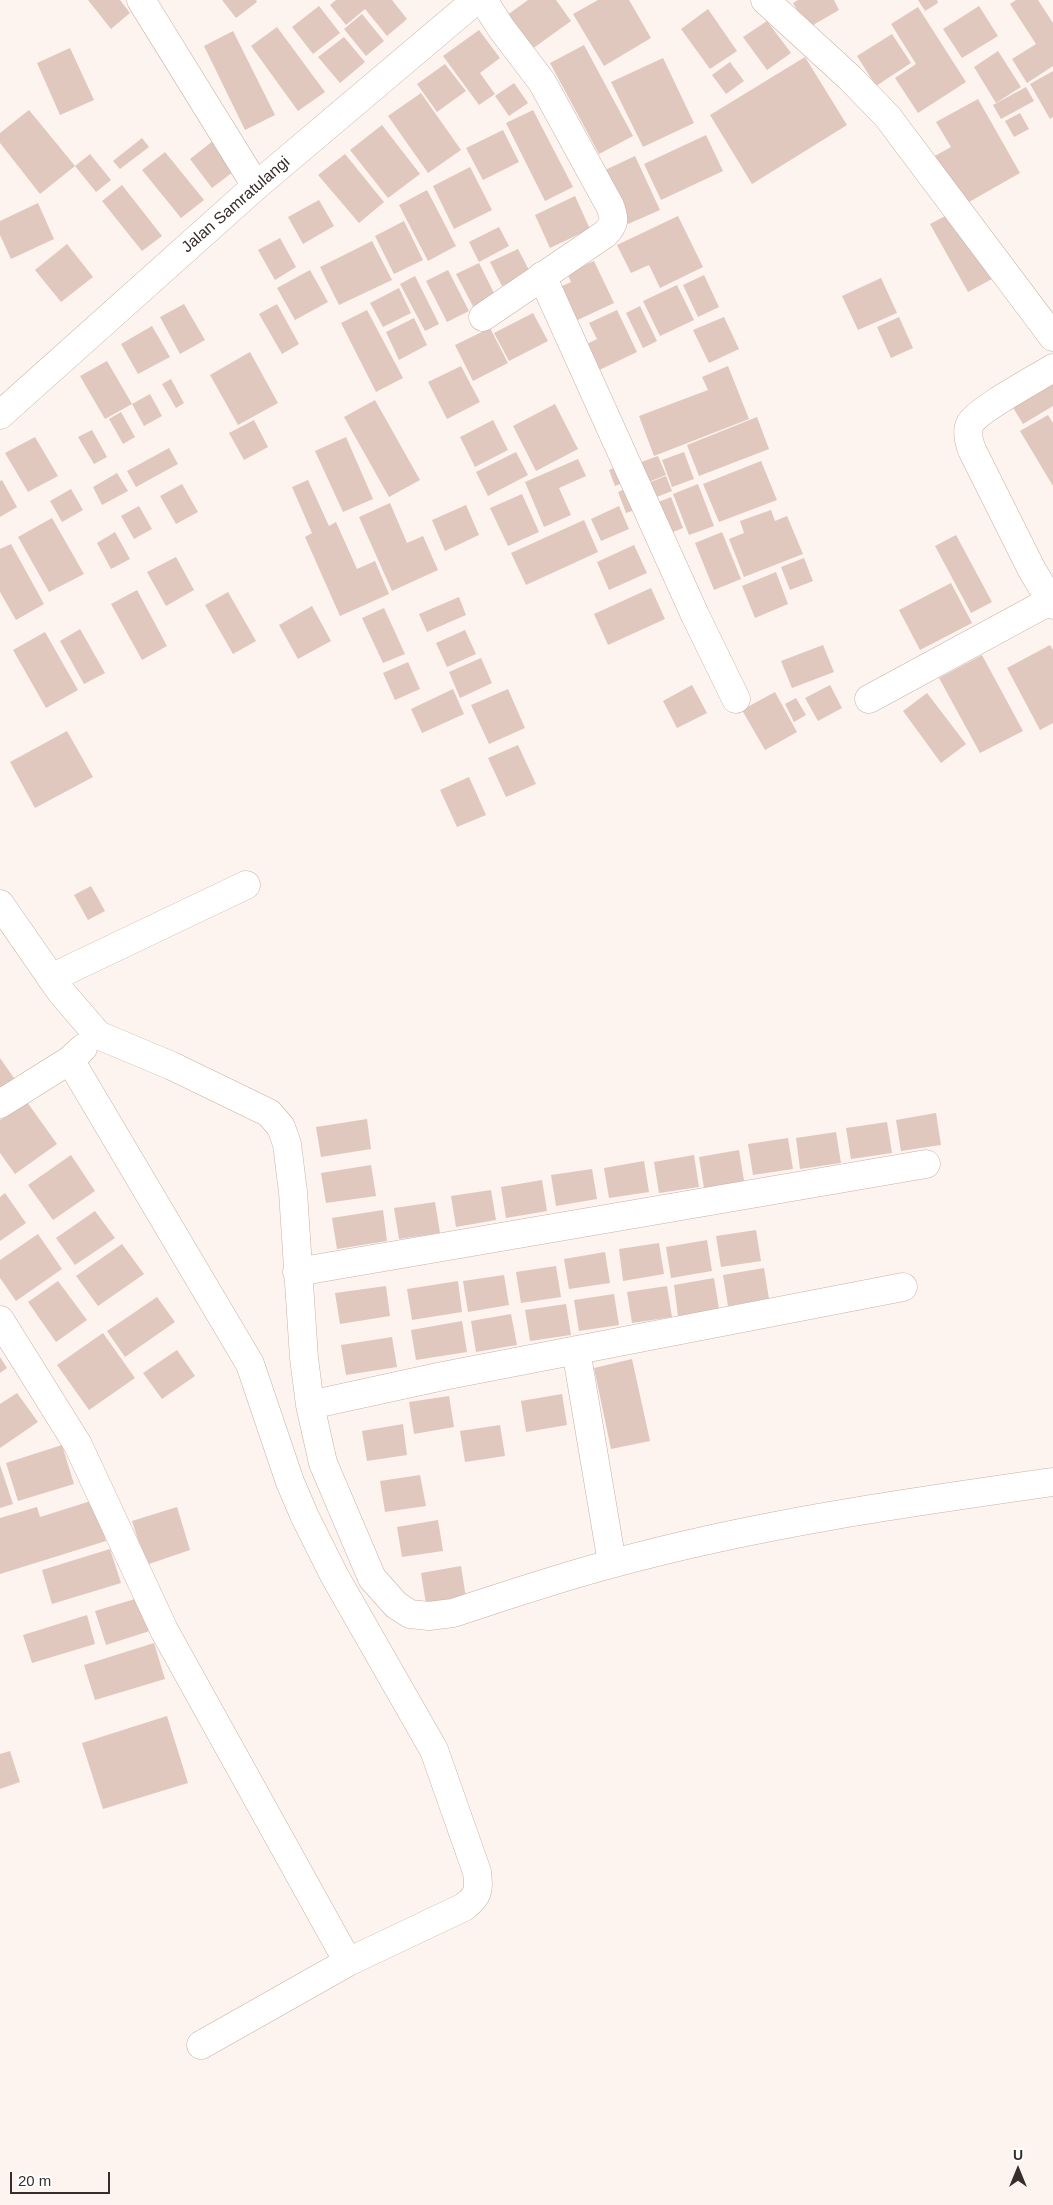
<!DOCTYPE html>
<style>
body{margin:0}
#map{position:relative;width:1053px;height:2205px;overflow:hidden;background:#fdf3ef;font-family:Arial,sans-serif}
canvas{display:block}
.north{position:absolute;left:993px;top:2145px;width:50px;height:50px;-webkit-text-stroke:4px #fff;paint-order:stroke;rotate:0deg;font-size:14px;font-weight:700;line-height:20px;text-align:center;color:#372d2a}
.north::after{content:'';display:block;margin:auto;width:18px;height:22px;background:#372d2a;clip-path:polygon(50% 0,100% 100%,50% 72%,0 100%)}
.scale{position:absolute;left:10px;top:2172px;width:100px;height:22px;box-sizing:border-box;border:2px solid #372d2a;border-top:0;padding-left:6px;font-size:15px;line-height:18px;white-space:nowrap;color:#372d2a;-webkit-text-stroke:4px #fff;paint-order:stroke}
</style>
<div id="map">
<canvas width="1053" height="2205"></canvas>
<div class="north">U</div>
<div class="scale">20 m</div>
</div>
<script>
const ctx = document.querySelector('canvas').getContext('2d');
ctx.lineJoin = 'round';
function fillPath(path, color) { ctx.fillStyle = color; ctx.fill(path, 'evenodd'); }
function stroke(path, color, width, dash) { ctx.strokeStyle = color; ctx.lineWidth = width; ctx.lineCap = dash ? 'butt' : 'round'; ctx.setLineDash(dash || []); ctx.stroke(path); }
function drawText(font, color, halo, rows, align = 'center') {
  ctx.font = font + ' Arial,sans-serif'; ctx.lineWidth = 4; ctx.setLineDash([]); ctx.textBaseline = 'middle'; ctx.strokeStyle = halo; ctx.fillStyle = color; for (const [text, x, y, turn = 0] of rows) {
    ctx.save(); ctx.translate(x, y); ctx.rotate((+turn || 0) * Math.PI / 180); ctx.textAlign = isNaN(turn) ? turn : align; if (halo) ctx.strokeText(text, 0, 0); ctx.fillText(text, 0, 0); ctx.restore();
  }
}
fillPath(new Path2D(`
 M88 0H120L130 13 111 29Z
 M222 0H256L257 2 236 18Z
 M336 0H392L407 19 387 36 365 9 346 25 330 5Z
 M528 0H556L571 21 528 52 503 18Z
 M598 0H629L651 38 604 66 573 14Z
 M798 0H834L839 10 808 28 793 3Z
 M918 0H937L938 3 925 11Z
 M1016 0H1038L1053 23V66L1027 83 1012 59 1036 44 1010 4Z
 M319 6 340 33 313 54 292 27Z
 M979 6 998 36 962 58 943 29Z
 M918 7 966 82 918 113 895 78 916 64 891 24Z
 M708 9 737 51 710 69 681 29Z
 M362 14 384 41 366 56 344 29Z
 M767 21 791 53 767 70 743 37Z
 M277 27 325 92 298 111 251 46Z
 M479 30 500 58 480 73 495 94 479 105 443 56Z
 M233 31 275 115 245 130 204 46Z
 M892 34 911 63 876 86 857 56Z
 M344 37 365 62 340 83 318 57Z
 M584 45 633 136 599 154 550 63Z
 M70 48 94 100 60 115 37 63Z
 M998 51 1021 87 996 103 974 67Z
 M805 57 847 125 752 184 710 115Z
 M663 58 694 123 643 147 611 82Z
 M730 62 744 81 726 94 712 75Z
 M445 64 466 91 437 112 417 84Z
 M1053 71V117L1050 119 1030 84Z
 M514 83 528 103 509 116 495 96Z
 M1026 87 1034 101 1001 119 993 105Z
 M421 93 461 150 428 173 388 116Z
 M978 99 1020 173 962 206 933 157 951 147 936 122Z
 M29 110 75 166 40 194 0 143V133Z
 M533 110 573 187 545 201 506 123Z
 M1020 113 1029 129 1014 137 1005 121Z
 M382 125 420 174 388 198 350 150Z
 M503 130 519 162 483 180 466 148Z
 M706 135 723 171 661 200 644 164Z
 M218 137 242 165 212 188 190 159Z
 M142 138 149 147 120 169 113 161Z
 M165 152 204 200 181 218 142 170Z
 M90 154 111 180 96 192 75 166Z
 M345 154 384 202 359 223 318 175Z
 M635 156 660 210 628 224 603 171Z
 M470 167 492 210 454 229 433 186Z
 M122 185 162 236 142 251 102 201Z
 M427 190 456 246 428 261 399 205Z
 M575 196 590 229 550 248 535 215Z
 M319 200 334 226 303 244 288 217Z
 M38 203 54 239 11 259 0 235V221Z
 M955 211 992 279 968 292 930 224Z
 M678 216 703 267 660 288 649 265 631 273 617 245Z
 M404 221 423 260 394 274 375 236Z
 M499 227 509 246 479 262 469 242Z
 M280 238 296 267 275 280 258 250Z
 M372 241 392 280 339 305 320 267Z
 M67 244 93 277 61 302 35 270Z
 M518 249 530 272 502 286 490 262Z
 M594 261 614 303 569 324 553 290 571 282 567 273Z
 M479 263 498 301 476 312 456 274Z
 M310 270 328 302 295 320 277 288Z
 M448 270 469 311 447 322 426 281Z
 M704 275 719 307 698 317 683 285Z
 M415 276 439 324 425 331 400 284Z
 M881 278 897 313 858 330 842 296Z
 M677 285 694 320 660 336 643 301Z
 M399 288 411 313 383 327 370 303Z
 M184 304 205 340 180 354 160 317Z
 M277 304 299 344 282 354 259 314Z
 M640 306 657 341 643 348 626 313Z
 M367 310 403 378 376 392 341 323Z
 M617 310 637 352 593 373 581 347 597 339 589 323Z
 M533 313 548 341 509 361 494 333Z
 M724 317 739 349 709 363 693 330Z
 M899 317 913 348 891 358 877 327Z
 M414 318 427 345 399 360 386 332Z
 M152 326 170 357 138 374 121 344Z
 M490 328 508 363 473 381 455 345Z
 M250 352 278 403 238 425 210 375Z
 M107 361 132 404 105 419 80 376Z
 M461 366 480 402 447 419 428 382Z
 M728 366 749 419 654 456 639 416 708 390 702 377Z
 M1053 375V406L1023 424 1009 401Z
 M171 379 184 403 176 408 162 384Z
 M150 394 162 416 144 426 132 404Z
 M375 400 420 480 389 497 344 417Z
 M555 404 578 449 536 471 513 426Z
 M121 412 135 437 123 444 109 419Z
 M1048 415 1053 423V486L1020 431Z
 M757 417 769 449 699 476 687 445Z
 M254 420 268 447 244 460 229 433Z
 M493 420 508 450 475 467 460 437Z
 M92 430 107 457 94 464 78 437Z
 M35 437 58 476 28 492 5 453Z
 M346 437 373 499 343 512 315 451Z
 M169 448 178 464 136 487 127 471Z
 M516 452 528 475 488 496 476 472Z
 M684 452 694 479 672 487 662 460Z
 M658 456 666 475 641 485 633 465Z
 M578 459 586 476 559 488 571 515 544 527 525 482Z
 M761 461 777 500 719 522 703 484Z
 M624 464 630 480 615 486 609 470Z
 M117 473 128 491 102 505 93 487Z
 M666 476 672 491 649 500 643 485Z
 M2 480 17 507 0 517V481Z
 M308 480 329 526 336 522 357 569 375 561 389 594 340 616 305 537 312 533 292 487Z
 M182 484 198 512 176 524 160 496Z
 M698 484 714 526 689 535 673 494Z
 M634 485 643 507 626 513 618 492Z
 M71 489 83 510 62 522 50 501Z
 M522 494 539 532 508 546 490 508Z
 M671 497 683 528 663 536 651 505Z
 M390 503 407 543 423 536 438 570 392 591 359 517Z
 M466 505 479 535 445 551 432 520Z
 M139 506 152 529 134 539 121 516Z
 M619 506 629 529 601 541 591 519Z
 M771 510 775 521 787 516 803 554 744 577 729 539 744 533 740 521Z
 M52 518 84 574 49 592 18 537Z
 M584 520 598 552 526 585 511 553Z
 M115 532 130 559 111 569 97 543Z
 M722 532 741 579 714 590 695 543Z
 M956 535 992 602 971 613 935 546Z
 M11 544 44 604 16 620 0 592V549Z
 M634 545 647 573 609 590 597 562Z
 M176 557 194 590 166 606 147 572Z
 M804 558 813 581 790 590 781 567Z
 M776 572 788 604 755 618 742 586Z
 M951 583 972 623 920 650 899 610Z
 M651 588 665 619 608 645 594 614Z
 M137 590 167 646 142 660 111 604Z
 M228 592 256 641 233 654 205 605Z
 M459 597 466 615 427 632 419 614Z
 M312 606 331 641 298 659 279 625Z
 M384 608 405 654 383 663 362 618Z
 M80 629 105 673 84 684 60 641Z
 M465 630 476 654 447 667 436 643Z
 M45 632 78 690 46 708 13 650Z
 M823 645 834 672 792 688 781 661Z
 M1050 645 1053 650V723L1040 730 1007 668Z
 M982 655 1023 731 980 753 939 678Z
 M481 658 492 683 460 698 449 672Z
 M408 662 420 689 395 700 383 673Z
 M692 685 707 713 677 728 663 701Z
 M830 685 842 708 818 721 805 698Z
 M453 689 464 714 422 733 411 709Z
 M508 689 525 728 489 744 471 705Z
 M775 692 797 732 765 750 742 710Z
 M927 693 966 744 941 763 903 711Z
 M796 698 806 715 794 722 785 704Z
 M67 731 93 777 35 808 10 762Z
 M518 745 536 784 506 797 488 758Z
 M469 777 486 815 457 827 440 790Z
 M91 886 105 911 88 920 74 895Z
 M0 1058 16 1081 0 1092Z
 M27 1102 57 1144 15 1174 0 1153V1120Z
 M936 1113 941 1145 901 1151 896 1120Z
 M367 1119 371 1149 321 1157 316 1127Z
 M887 1122 892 1153 851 1159 846 1128Z
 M836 1132 841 1163 800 1169 796 1138Z
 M788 1138 793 1169 753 1175 748 1144Z
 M739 1150 744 1181 704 1188 699 1157Z
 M71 1155 95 1191 53 1220 28 1185Z
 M694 1155 699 1187 659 1193 654 1162Z
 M644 1161 649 1192 609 1198 604 1168Z
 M371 1165 376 1196 326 1203 321 1173Z
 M592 1169 597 1199 556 1206 551 1175Z
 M542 1180 547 1211 506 1218 501 1187Z
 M491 1190 496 1220 456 1227 451 1196Z
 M5 1193 26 1223 0 1241V1197Z
 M435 1202 440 1233 399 1239 394 1208Z
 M383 1210 387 1241 337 1249 332 1218Z
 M95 1211 115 1238 75 1265 56 1238Z
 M756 1230 761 1261 721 1267 716 1236Z
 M38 1234 62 1269 16 1301 0 1278V1260Z
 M707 1240 712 1271 671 1278 666 1247Z
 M659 1243 664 1274 623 1281 619 1249Z
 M122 1244 144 1274 98 1306 76 1276Z
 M605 1252 610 1283 569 1289 564 1259Z
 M556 1266 561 1297 521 1303 516 1272Z
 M764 1268 769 1299 728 1306 723 1275Z
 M504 1275 509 1305 468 1312 463 1281Z
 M714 1278 719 1309 678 1316 674 1285Z
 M58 1281 87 1320 56 1342 28 1302Z
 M458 1281 462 1312 412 1320 407 1289Z
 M386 1286 390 1316 340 1324 335 1293Z
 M667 1286 672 1317 632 1323 627 1292Z
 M614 1294 619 1325 579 1331 574 1300Z
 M157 1297 175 1322 125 1357 107 1331Z
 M566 1304 571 1335 530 1341 525 1310Z
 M511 1314 517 1345 476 1352 471 1321Z
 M462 1321 467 1352 416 1360 411 1330Z
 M103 1333 135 1378 89 1410 57 1365Z
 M392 1337 397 1367 346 1375 341 1345Z
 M177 1350 195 1376 162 1399 143 1373Z
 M0 1357 7 1368 0 1373Z
 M632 1359 650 1441 611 1449 594 1368Z
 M17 1393 38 1422 0 1448V1404Z
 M562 1394 567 1425 526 1432 521 1401Z
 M449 1396 454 1427 414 1434 409 1402Z
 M403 1424 407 1455 367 1461 362 1431Z
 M500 1425 505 1456 465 1462 460 1431Z
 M62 1445 74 1484 18 1501 6 1463Z
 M0 1465 13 1504 0 1508Z
 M420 1475 426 1506 385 1512 380 1481Z
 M94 1500 106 1541 0 1574V1518L37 1507 40 1517Z
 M177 1507 190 1550 146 1565 132 1521Z
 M438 1520 443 1551 402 1557 397 1527Z
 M110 1549 121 1583 52 1604 42 1570Z
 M461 1566 466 1598 426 1604 421 1573Z
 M145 1596 156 1629 106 1645 95 1611Z
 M87 1615 95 1644 32 1663 23 1635Z
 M154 1643 165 1679 95 1700 84 1665Z
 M167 1716 188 1783 103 1809 82 1743Z
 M10 1751 20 1782 0 1789V1754Z`), '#e0c8bf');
const street = new Path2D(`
 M141 0 256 186
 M483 0 501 28 542 82 610 206C615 219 615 224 605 234L483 317
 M765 0 850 78 887 116 1053 337
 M542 276 695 615 736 699
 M1053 368C1037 378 977 410 970 424 966 432 969 442 972 450L1032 570 1053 605
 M869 699 1050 601
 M0 904 61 992 98 1035 172 1066 269 1113 281 1127 287 1144 293 1192 304 1358 310 1405 323 1463 372 1578 396 1605 410 1614 429 1616 453 1613C505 1596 558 1578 611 1564 756 1524 905 1503 1053 1482
 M51 978 246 885
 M70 1060 250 1364 290 1482 305 1517 334 1575 434 1750 477 1872C479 1891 479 1895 464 1907L348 1962 201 2045
 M0 1104 70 1060 83 1048
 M297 1272 926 1164
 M0 1320 78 1445 164 1630 348 1962
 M576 1350 612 1563
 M310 1405 443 1376 903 1287`);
const secondary = new Path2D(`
 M0 415 256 186 476 0`);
stroke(street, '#c8b1a8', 29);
stroke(secondary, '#c8b1a8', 29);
stroke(street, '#fff', 28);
stroke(secondary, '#fff', 28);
drawText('16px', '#372d2a', '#fff', [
 ["Jalan Samratulangi",236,205,-41]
]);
</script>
